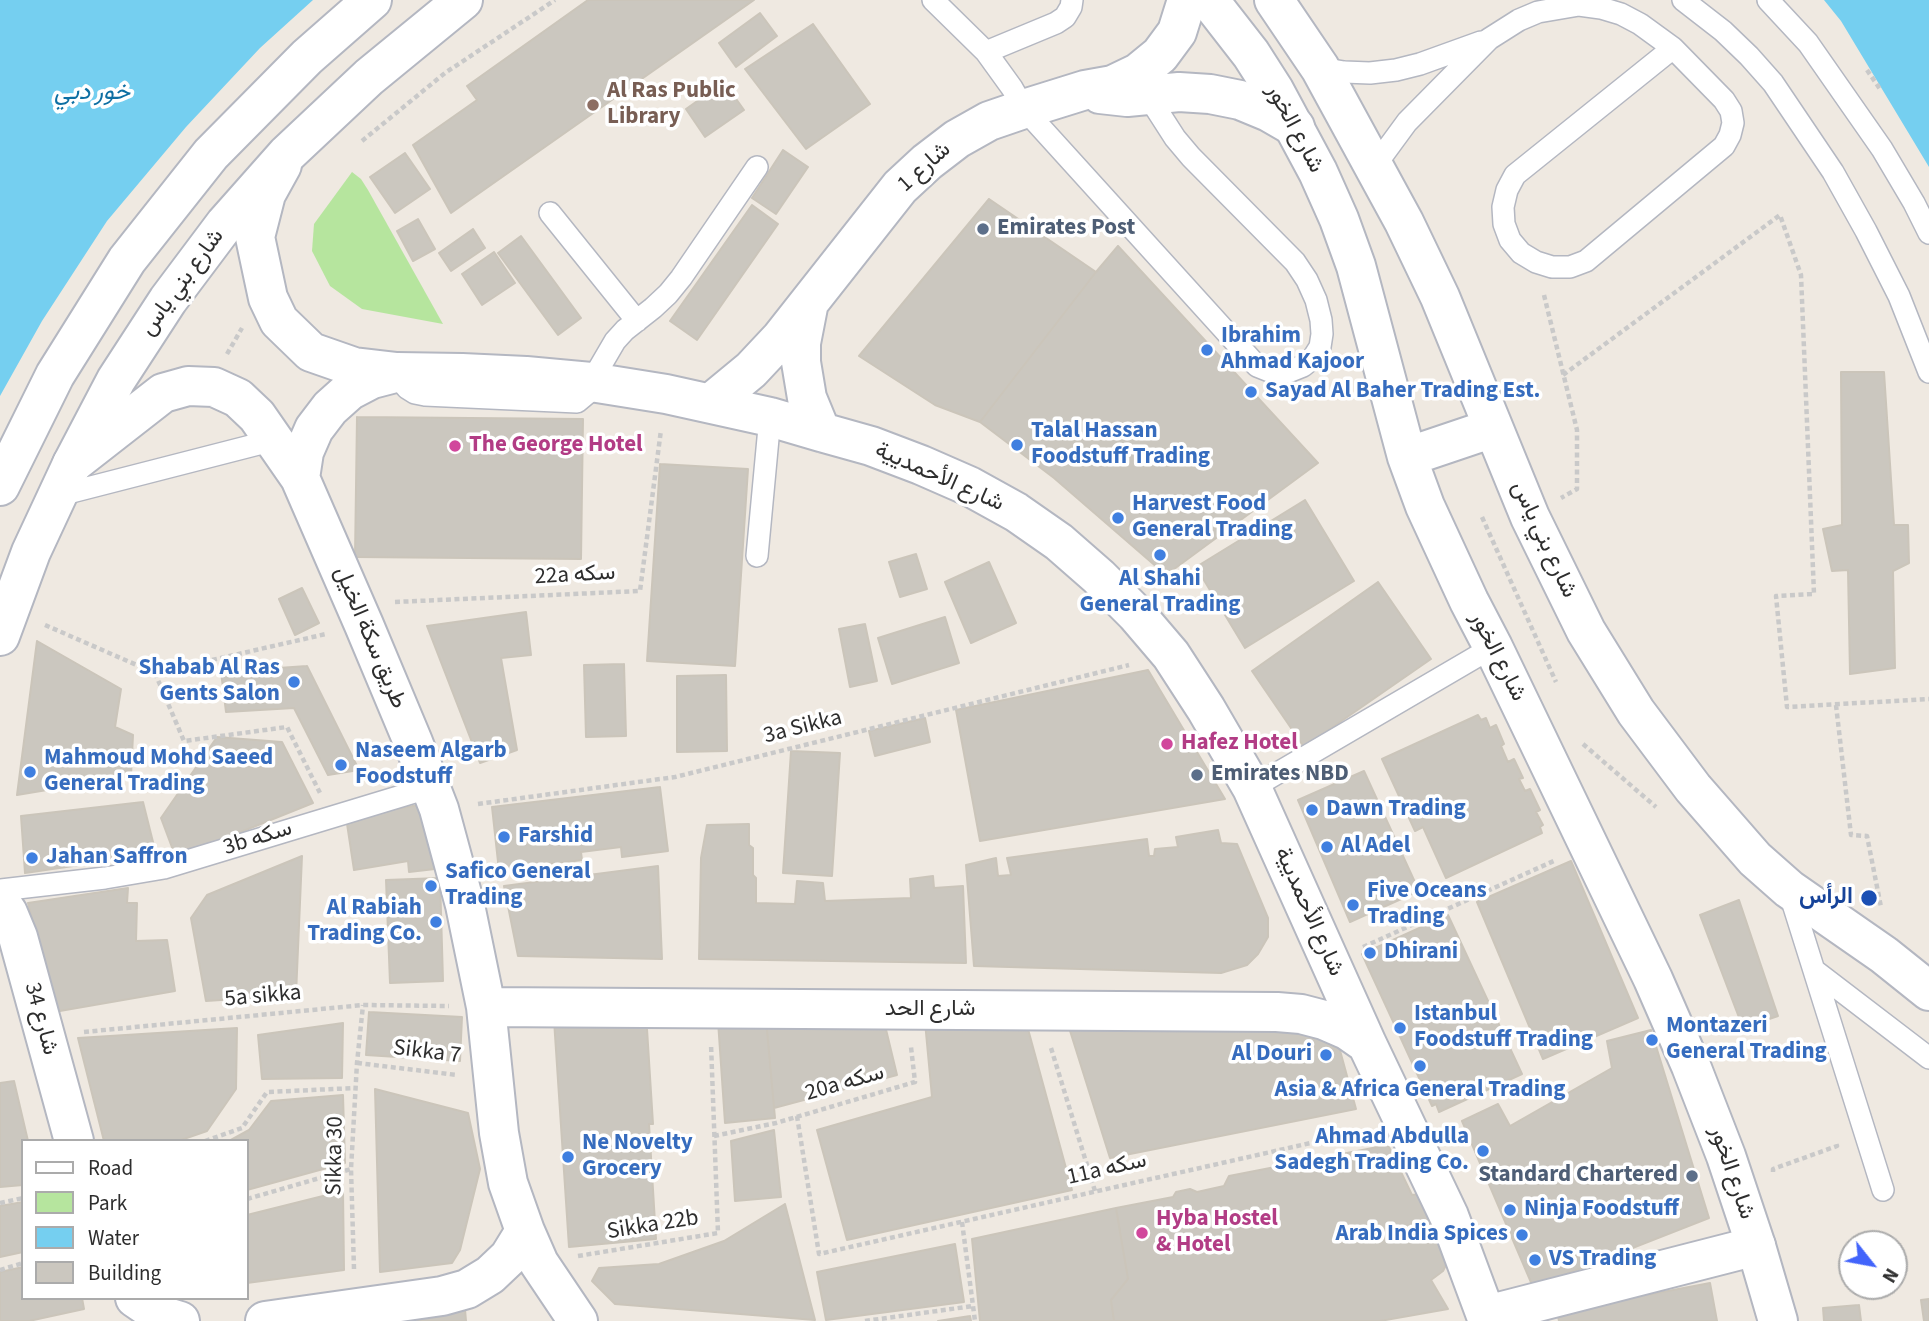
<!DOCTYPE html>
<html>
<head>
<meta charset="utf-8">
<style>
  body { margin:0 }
  #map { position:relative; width:1929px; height:1321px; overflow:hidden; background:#efe9e1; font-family:"Source Sans 3",sans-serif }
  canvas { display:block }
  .legend { position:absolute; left:21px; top:1139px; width:228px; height:161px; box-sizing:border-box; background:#fff; border:2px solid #ababab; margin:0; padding:9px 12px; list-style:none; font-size:21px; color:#2e2e2e }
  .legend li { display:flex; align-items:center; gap:14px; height:35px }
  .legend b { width:35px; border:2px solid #ababab }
  .north { position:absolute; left:1838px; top:1230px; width:70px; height:70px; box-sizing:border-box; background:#fff; border:2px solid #ababab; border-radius:50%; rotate:121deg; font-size:19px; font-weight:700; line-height:28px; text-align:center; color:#2e2e2e }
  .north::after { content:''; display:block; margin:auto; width:24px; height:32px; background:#4264fb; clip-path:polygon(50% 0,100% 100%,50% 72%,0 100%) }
</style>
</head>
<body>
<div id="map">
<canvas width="1929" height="1321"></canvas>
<ul class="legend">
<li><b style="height:9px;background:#fff"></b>Road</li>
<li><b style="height:19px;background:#b6e59e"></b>Park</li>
<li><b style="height:19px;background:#75cff0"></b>Water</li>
<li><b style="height:19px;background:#cbc7bf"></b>Building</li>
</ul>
<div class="north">N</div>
</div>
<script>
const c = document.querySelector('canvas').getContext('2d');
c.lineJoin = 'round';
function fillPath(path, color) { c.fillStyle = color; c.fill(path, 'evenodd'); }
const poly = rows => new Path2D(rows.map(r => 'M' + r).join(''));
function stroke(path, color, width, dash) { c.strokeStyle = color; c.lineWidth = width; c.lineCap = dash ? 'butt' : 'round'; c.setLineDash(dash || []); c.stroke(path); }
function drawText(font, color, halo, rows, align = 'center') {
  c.font = font + ' "Source Sans 3",Vazirmatn,sans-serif'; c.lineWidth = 7; c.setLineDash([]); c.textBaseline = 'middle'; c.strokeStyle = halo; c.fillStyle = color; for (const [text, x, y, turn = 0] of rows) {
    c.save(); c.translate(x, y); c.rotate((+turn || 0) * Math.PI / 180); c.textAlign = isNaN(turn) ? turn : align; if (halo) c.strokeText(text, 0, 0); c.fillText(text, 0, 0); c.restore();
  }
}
fillPath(poly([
  [352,172,361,179,368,190,443,324,362,309,330,286,312,251,314,224]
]), '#b6e59e');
fillPath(poly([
  [0,0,313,0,260,48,186,127,107,221,42,321,0,396],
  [1824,0,1929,0,1929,167,1841,21]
]), '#75cff0');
const building = poly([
  [588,0,754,0,451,213,413,145,477,100,467,86,588,0],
  [760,13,777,36,736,67,719,43,760,13],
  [813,24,870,104,806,149,745,69,813,24],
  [724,82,744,110,705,137,686,109,724,82],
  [783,150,808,167,776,214,752,198,783,150],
  [405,153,430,189,395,213,370,177,405,153],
  [989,199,1096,272,980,422,935,405,859,356,989,199],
  [752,205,778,224,697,340,670,321,752,205],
  [418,219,435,249,413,261,397,231,418,219],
  [473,229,485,248,451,271,439,253,473,229],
  [521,236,581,318,558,335,498,253,521,236],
  [1118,246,1318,463,1166,575,1054,478,980,422,1096,272,1118,246],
  [494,252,515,283,482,305,462,274,494,252],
  [1841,372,1884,372,1894,525,1908,525,1909,563,1893,571,1895,668,1850,674,1848,570,1832,571,1823,529,1842,525,1841,372],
  [357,417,583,419,581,559,355,557,357,417],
  [660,464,748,469,735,666,647,661,660,464],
  [1305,500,1354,581,1245,648,1196,567,1305,500],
  [916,554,927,589,900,597,889,562,916,554],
  [989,562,1016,623,971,643,945,582,989,562],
  [1378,582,1431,659,1304,747,1252,671,1378,582],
  [302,588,319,623,295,635,279,599,302,588],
  [526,612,531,655,501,658,517,750,480,763,427,626,526,612],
  [945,617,959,663,892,684,878,638,945,617],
  [865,624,877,681,850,687,839,629,865,624],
  [37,641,121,689,115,727,133,735,131,776,17,795,37,641],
  [624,664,626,736,586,737,584,665,624,664],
  [307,666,359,770,328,775,294,708,226,712,221,672,307,666],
  [1148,670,1225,799,980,841,956,710,1148,670],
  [726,675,727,751,677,752,677,676,726,675],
  [1478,715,1481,720,1486,718,1490,728,1496,725,1504,744,1501,746,1507,760,1508,762,1514,759,1523,778,1519,779,1525,791,1530,789,1540,810,1536,812,1543,825,1540,827,1542,833,1446,878,1423,827,1415,831,1382,759,1478,715],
  [925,718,930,742,875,756,869,731,925,718],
  [217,737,282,742,313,803,176,858,161,818,217,737],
  [791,751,840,753,832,876,783,873,791,751],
  [1364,771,1419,891,1350,922,1298,800,1364,771],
  [660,787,668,851,622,857,621,847,581,852,582,860,499,871,492,807,660,787],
  [143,802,156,854,25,873,21,816,143,802],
  [425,804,435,869,409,872,408,861,354,870,346,817,425,804],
  [749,824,749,845,753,848,753,875,756,878,756,903,795,904,797,881,823,883,825,901,911,898,910,879,933,876,934,888,963,886,966,963,699,959,701,858,707,825,749,824],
  [1218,830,1221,843,1237,844,1268,918,1268,937,1258,954,1247,965,1221,973,974,966,966,865,996,858,998,876,1011,875,1007,858,1147,839,1149,856,1154,856,1155,849,1178,847,1176,837,1218,830],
  [302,856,296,995,206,1001,191,918,207,895,302,856],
  [1571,861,1638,1018,1543,1059,1477,902,1571,861],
  [658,866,662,959,518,956,504,886,658,866],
  [440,878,443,981,390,983,386,880,440,878],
  [128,888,127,903,137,903,136,941,167,940,175,991,54,1012,28,903,128,888],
  [1739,900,1778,1016,1743,1028,1700,915,1739,900],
  [1448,915,1522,1074,1439,1112,1436,1104,1432,1106,1362,954,1448,915],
  [369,1012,462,1017,460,1061,366,1055,369,1012],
  [646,1013,653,1124,649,1124,656,1239,569,1247,554,1020,646,1013],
  [883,1017,897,1075,774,1108,766,1019,883,1017],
  [1025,1018,1072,1190,847,1240,817,1130,932,1097,925,1022,1025,1018],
  [1066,1018,1335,1032,1356,1109,1110,1158,1066,1018],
  [766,1019,775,1118,725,1123,718,1021,766,1019],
  [343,1023,342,1078,262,1079,258,1035,343,1023],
  [237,1028,236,1089,207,1131,178,1141,104,1141,78,1038,237,1028],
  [1651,1030,1709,1218,1533,1287,1462,1121,1498,1104,1510,1126,1612,1068,1607,1041,1651,1030],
  [14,1081,28,1141,23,1141,23,1185,0,1187,0,1083,14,1081],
  [375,1089,468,1113,480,1169,460,1250,452,1263,380,1272,375,1089],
  [343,1095,345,1163,247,1190,247,1141,229,1141,249,1130,271,1101,343,1095],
  [774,1130,781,1197,735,1201,731,1141,774,1130],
  [1388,1145,1412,1195,1420,1194,1447,1263,1443,1271,1431,1280,1448,1309,1380,1321,1114,1321,1111,1300,1128,1279,1116,1208,1173,1197,1176,1192,1190,1189,1197,1192,1224,1186,1229,1176,1388,1145],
  [343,1191,344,1270,247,1283,247,1215,343,1191],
  [23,1202,23,1252,0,1257,0,1206,23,1202],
  [785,1204,815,1320,615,1304,592,1281,599,1268,659,1264,724,1241,785,1204],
  [1116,1208,1128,1279,1111,1300,1114,1321,980,1321,972,1239,1116,1208],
  [955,1244,964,1302,826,1320,817,1272,955,1244],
  [23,1267,23,1298,82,1298,84,1309,29,1321,0,1321,0,1272,23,1267],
  [1710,1283,1717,1321,1559,1321,1557,1312,1710,1283],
  [1929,1299,1929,1321,1924,1321,1921,1300,1929,1299],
  [1859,1305,1861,1321,1824,1321,1823,1308,1859,1305],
  [465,1309,466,1321,356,1321,465,1309],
  [970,1316,971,1321,938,1321,970,1316]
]);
fillPath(building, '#cbc7bf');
stroke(building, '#cbc5ba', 2);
const service = poly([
  [933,0,986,52,1012,88,1024,109,1257,366,1272,372,1288,372,1303,366,1313,358,1320,347,1322,334,1321,320,1316,300,1307,280,1295,262,1191,157,1175,138,1148,96],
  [1683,0,1723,31,1749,56,1773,83,1833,172,1866,231,1899,296,1929,372],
  [1768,0,1808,43,1882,149,1914,203,1929,233],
  [1673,48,1724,100,1731,111,1733,123,1730,135,1724,146,1586,261,1570,267,1552,267,1536,262,1521,253,1510,240,1504,224,1503,207,1507,190,1515,175,1673,48],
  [986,52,1056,23,1065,17,1071,7,1072,0],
  [1320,68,1344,72,1370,73,1396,70,1420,64,1481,42],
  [1374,167,1407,122,1489,39,1519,20,1538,12,1579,5,1601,8,1621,14,1640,24,1673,48],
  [550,213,637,321],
  [397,372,401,381,407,388,415,393,425,395,577,402,589,392,591,382,615,341,625,330,653,308,668,294,681,278,757,167],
  [56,496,274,440],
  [757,556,770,417],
  [1252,788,1493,647],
  [0,890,105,878,164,868,431,787],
  [1789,891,1883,1190],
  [1814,970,1929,1058]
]);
const minor = poly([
  [1100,94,1127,97,1179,92,1210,94,1240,100,1269,112,1295,127],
  [282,165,266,194,255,237,268,298,279,321,311,352,354,367,397,372,462,373,526,376,591,382,666,394,770,417,821,432,871,446,921,465,969,486,1016,512,1059,542,1099,577,1136,614,1171,655,1206,709,1252,788,1367,1044,1449,1216,1488,1321],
  [808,307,801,343,801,362,807,398,821,432],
  [711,403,751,370,781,338,900,187,927,162,957,139,989,121,1024,109,1085,90,1113,85,1138,73,1160,55,1177,32,1187,0],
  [72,464,163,393,188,386,214,387,238,398,257,416,300,478,364,625,413,742,439,809,465,905,486,1007,499,1133,508,1183,525,1231,539,1263,578,1321],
  [300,478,304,452,314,429,330,408,349,391,372,379,395,373],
  [0,901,8,913,18,937,74,1141],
  [486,1007,1277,1012,1301,1014,1324,1020,1347,1030,1367,1044],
  [135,1298,160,1315,180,1321],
  [1487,1315,1756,1246],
  [265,1321,442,1296,467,1289,490,1275,509,1257,525,1231]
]);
const secondary = poly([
  [1209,0,1251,54,1274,90,1318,172,1339,219,1356,266,1407,457,1425,506,1469,601,1493,647,1653,979,1691,1066,1726,1156,1756,1246,1778,1321],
  [1274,0,1320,68,1404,222,1440,297,1530,517,1586,631,1636,712,1693,788,1755,859,1789,889,1884,955,1929,991],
  [1407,457,1493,428],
  [0,486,55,375,127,260,211,154,307,57,372,0],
  [0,636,31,552,72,464,116,380,168,300,225,224,287,154,369,77,463,0]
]);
stroke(service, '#b4b7c1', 24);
stroke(minor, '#b4b7c1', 42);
stroke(secondary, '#b4b7c1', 42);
stroke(poly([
  [1867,70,1880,89],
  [362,141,445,73,555,0],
  [1544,295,1577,430,1577,489,1561,498],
  [227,354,242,328],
  [1563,375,1780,215,1801,275,1814,594,1776,596,1787,707,1929,699],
  [1482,517,1556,682],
  [395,602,640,591,661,430],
  [45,625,155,673,326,634],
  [155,673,184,741,287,727,320,793],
  [1836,705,1851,835,1867,836,1881,907],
  [1583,744,1656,807],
  [478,804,675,777,1129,665],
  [1363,947,1556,860],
  [84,1032,363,1005,449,1006],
  [1051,1048,1095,1191],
  [357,1063,457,1075],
  [797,1116,819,1254,1368,1130],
  [714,1136,776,1123,915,1082,911,1047],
  [205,1141,242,1128,267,1092,356,1088],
  [1773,1172,1773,1169,1837,1146,1836,1143],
  [247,1199,351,1169],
  [0,1203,23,1198],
  [962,1222,975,1321],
  [578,1256,718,1233,711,1044],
  [354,1269,351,1169,357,1063,363,1005],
  [0,1270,23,1263],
  [865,1321,973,1306]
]), '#c9c9c9', 4.5, [5, 3.5]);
stroke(service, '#fff', 21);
stroke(minor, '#fff', 38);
stroke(secondary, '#fff', 38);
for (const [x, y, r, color] of [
  [593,105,7,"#8d6e63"],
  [983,229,7,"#5c6f8a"],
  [1207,350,7,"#3f7fe0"],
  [1251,392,7,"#3f7fe0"],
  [1017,445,7,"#3f7fe0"],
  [455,446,7,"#d1479c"],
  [1118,518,7,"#3f7fe0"],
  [1160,555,7,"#3f7fe0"],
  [294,682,7,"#3f7fe0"],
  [1167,744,7,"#d1479c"],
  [341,765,7,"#3f7fe0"],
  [30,772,7,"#3f7fe0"],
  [1197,775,7,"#5c6f8a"],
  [1312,810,7,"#3f7fe0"],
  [504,837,7,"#3f7fe0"],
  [1327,847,7,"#3f7fe0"],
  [32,858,7,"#3f7fe0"],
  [431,886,7,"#3f7fe0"],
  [1869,898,9,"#1a4fb4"],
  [1353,905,7,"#3f7fe0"],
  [436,922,7,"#3f7fe0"],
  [1370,953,7,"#3f7fe0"],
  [1400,1028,7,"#3f7fe0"],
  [1652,1040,7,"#3f7fe0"],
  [1326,1055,7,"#3f7fe0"],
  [1420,1066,7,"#3f7fe0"],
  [1483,1151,7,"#3f7fe0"],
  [568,1157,7,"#3f7fe0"],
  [1692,1176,7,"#5c6f8a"],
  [1510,1210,7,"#3f7fe0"],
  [1142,1233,7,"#d1479c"],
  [1522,1235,7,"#3f7fe0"],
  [1535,1260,7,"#3f7fe0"]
]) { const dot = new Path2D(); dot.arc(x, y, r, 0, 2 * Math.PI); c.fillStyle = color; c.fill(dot); stroke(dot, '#fff', 2.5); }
drawText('bold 23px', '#785e54', '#fff', [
  ["Al Ras Public",607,92],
  ["Library",607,118]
], 'left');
drawText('23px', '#2e2e2e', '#fff', [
  ["شارع الخور",1294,129,62],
  ["شارع 1",925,168,-42],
  ["شارع بني ياس",183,283,-54],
  ["شارع الأحمديية",939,478,24],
  ["شارع بني ياس",1543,540,65],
  ["22a سكه",575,576,-3],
  ["طريق سكة الخيل",369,638,67],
  ["شارع الخور",1497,657,63],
  ["3a Sikka",803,728,-14],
  ["3b سكه",258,839,-17],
  ["شارع الأحمديية",1308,912,66],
  ["5a sikka",263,997,-5],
  ["شارع الحد",930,1010],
  ["شارع 34",40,1019,75],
  ["Sikka 7",427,1053,7],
  ["20a سكه",845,1084,-16],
  ["Sikka 30",336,1156,-89],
  ["11a سكه",1107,1170,-13],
  ["شارع الخور",1731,1173,71],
  ["Sikka 22b",653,1226,-9]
]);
drawText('bold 23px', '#4e5e75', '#fff', [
  ["Emirates Post",997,229],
  ["Emirates NBD",1211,775],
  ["Standard Chartered",1678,1176,"right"]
], 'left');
drawText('bold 23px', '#366cbe', '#fff', [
  ["Ibrahim",1221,337],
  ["Ahmad Kajoor",1221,363],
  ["Sayad Al Baher Trading Est.",1265,392],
  ["Talal Hassan",1031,432],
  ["Foodstuff Trading",1031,458],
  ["Harvest Food",1132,505],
  ["General Trading",1132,531],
  ["Al Shahi",1160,580,"center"],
  ["General Trading",1160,606,"center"],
  ["Shabab Al Ras",280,669,"right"],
  ["Gents Salon",280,695,"right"],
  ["Naseem Algarb",355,752],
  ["Foodstuff",355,778],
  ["Mahmoud Mohd Saeed",44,759],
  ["General Trading",44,785],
  ["Dawn Trading",1326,810],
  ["Farshid",518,837],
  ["Al Adel",1341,847],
  ["Jahan Saffron",46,858],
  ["Safico General",445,873],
  ["Trading",445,899],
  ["Five Oceans",1367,892],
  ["Trading",1367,918],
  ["Al Rabiah",422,909,"right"],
  ["Trading Co.",422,935,"right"],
  ["Dhirani",1384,953],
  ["Istanbul",1414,1015],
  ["Foodstuff Trading",1414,1041],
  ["Montazeri",1666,1027],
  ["General Trading",1666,1053],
  ["Al Douri",1312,1055,"right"],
  ["Asia & Africa General Trading",1420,1091,"center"],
  ["Ahmad Abdulla",1469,1138,"right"],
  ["Sadegh Trading Co.",1469,1164,"right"],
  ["Ne Novelty",582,1144],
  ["Grocery",582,1170],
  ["Ninja Foodstuff",1524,1210],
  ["Arab India Spices",1508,1235,"right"],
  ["VS Trading",1549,1260]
], 'left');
drawText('bold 23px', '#b23c85', '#fff', [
  ["The George Hotel",469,446],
  ["Hafez Hotel",1181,744],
  ["Hyba Hostel",1156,1220],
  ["& Hotel",1156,1246]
], 'left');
drawText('bold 23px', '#164399', '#fff', [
  ["الرأس",1853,898]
], 'right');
drawText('italic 24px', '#0d6fa3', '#fff', [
  ["خور دبي",92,94]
]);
</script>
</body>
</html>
